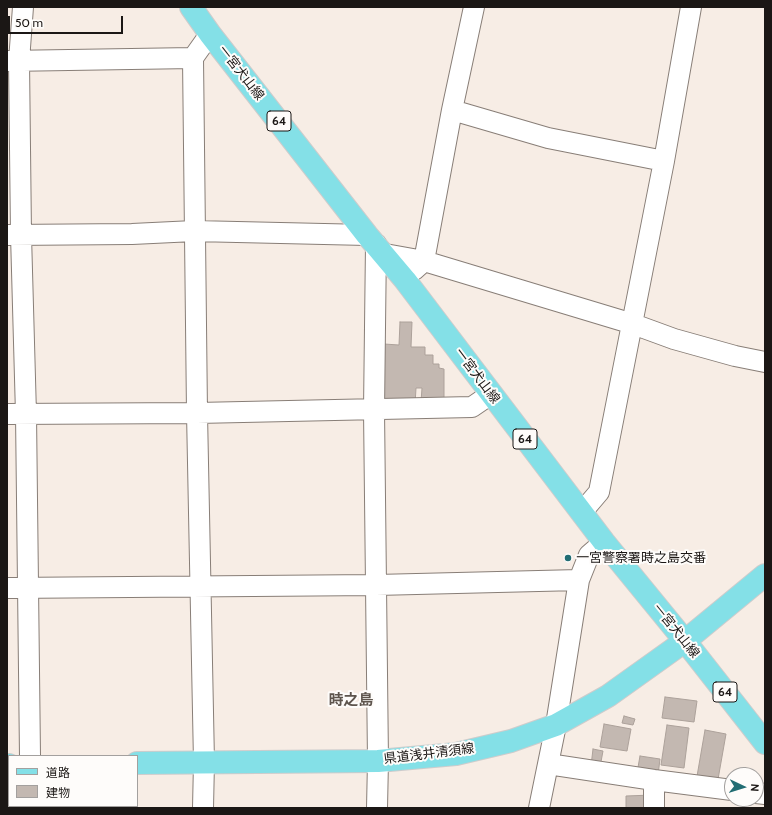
<!DOCTYPE html>
<html>
<head>
<meta charset="utf-8">
<style>
  body { margin:0 }
  #map { position:relative; width:772px; height:815px; overflow:hidden; background:#f7ede5; font-family:Cabin,"Noto Sans JP",sans-serif }
  canvas { display:block }
  .frame { position:absolute; inset:0; border:8px solid #1b1715; pointer-events:none }
  .legend { position:absolute; left:8px; top:755px; width:130px; height:52px; box-sizing:border-box; background:#fefcfa; border:1px solid #a3a09e; margin:0; padding:5px 7px; list-style:none; font-size:12px; color:#1b1715 }
  .legend li { display:flex; align-items:center; gap:8px; height:20px }
  .legend b { width:20px; border:1px solid #a3a09e }
  .north { position:absolute; left:724px; top:767px; width:40px; height:40px; box-sizing:border-box; background:#fefcfa; border:1px solid #a3a09e; border-radius:50%; rotate:94deg; font-size:11px; font-weight:700; line-height:16px; text-align:center; color:#1b1715 }
  .north::after { content:''; display:block; margin:auto; width:14px; height:18px; background:#226d73; clip-path:polygon(50% 0,100% 100%,50% 72%,0 100%) }
  .scale { position:absolute; left:8px; top:16px; width:115px; height:18px; box-sizing:border-box; border:2px solid #1b1715; border-top:0; padding-left:5px; font-size:12px; line-height:14px; white-space:nowrap; color:#1b1715; -webkit-text-stroke:3px #fefcfa; paint-order:stroke }
</style>
</head>
<body>
<div id="map">
<canvas width="772" height="815"></canvas>
<div class="frame"></div>
<ul class="legend">
<li><b style="height:5px;background:#84e0e7"></b>道路</li>
<li><b style="height:11px;background:#c3b8b1"></b>建物</li>
</ul>
<div class="north">N</div>
<div class="scale">50 m</div>
</div>
<script>
const c = document.querySelector('canvas').getContext('2d');
c.lineJoin = 'round';
function fillPath(path, color) { c.fillStyle = color; c.fill(path, 'evenodd'); }
const poly = rows => new Path2D(rows.map(r => 'M' + r).join(''));
function stroke(path, color, width, dash) { c.strokeStyle = color; c.lineWidth = width; c.lineCap = dash ? 'butt' : 'round'; c.setLineDash(dash || []); c.stroke(path); }
function drawText(font, color, halo, rows, align = 'center') {
  c.font = font + ' Cabin,"Noto Sans JP",sans-serif'; c.lineWidth = 4; c.setLineDash([]); c.textBaseline = 'middle'; c.strokeStyle = halo; c.fillStyle = color; for (const [text, x, y, turn = 0] of rows) {
    c.save(); c.translate(x, y); c.rotate((+turn || 0) * Math.PI / 180); c.textAlign = isNaN(turn) ? turn : align; if (halo) c.strokeText(text, 0, 0); c.fillText(text, 0, 0); c.restore();
  }
}
const building = poly([
  [400,322,412,322,411,347,425,347,425,355,433,355,433,364,439,364,439,368,444,369,444,403,421,402,422,388,416,388,415,405,382,405,384,344,399,345,400,322],
  [665,697,697,701,694,722,662,718,665,697],
  [624,716,635,719,633,725,622,723,624,716],
  [604,724,631,729,627,751,600,747,604,724],
  [667,725,689,728,684,768,661,765,667,725],
  [705,730,726,734,717,785,696,782,705,730],
  [593,749,603,751,600,767,591,766,593,749],
  [640,756,660,759,658,775,637,773,640,756],
  [652,795,652,808,626,808,626,796,652,795]
]);
fillPath(building, '#c3b8b1');
stroke(building, '#aca19a', 1);
const minor = poly([
  [23,7,19,61,21,235,26,414,30,756],
  [193,58,197,413,204,762,203,808],
  [7,61,193,58,210,34],
  [452,110,548,138,664,161],
  [7,235,132,234,194,231,367,235],
  [376,244,374,410,378,761,377,808],
  [385,254,424,261,633,324,674,339,735,356,765,362],
  [414,270,424,261,452,110,474,7],
  [7,414,197,413,472,407,491,394],
  [582,512,599,492,664,161,691,7],
  [7,588,376,585,579,580],
  [548,764,654,780,732,790],
  [654,780,654,808],
  [756,793,765,794],
  [29,808,29,806],
  [539,808,556,725,579,580,589,555,604,542]
]);
const major = poly([
  [191,7,210,34,367,235,405,280,604,542,685,641,765,743],
  [137,763,378,761,456,754,511,741,556,725,608,696,685,641,765,575],
  [7,765,9,765]
]);
stroke(minor, '#887e77', 22);
stroke(major, '#cdcccc', 24);
stroke(minor, '#fff', 20);
stroke(major, '#84e0e7', 22);
for (const [x, y, r, color] of [
  [568,558,4,"#226d73"]
]) { const dot = new Path2D(); dot.arc(x, y, r, 0, 2 * Math.PI); c.fillStyle = color; c.fill(dot); stroke(dot, '#fefcfa', 1.5); }
for (const [x, y, w] of [
  [279,121,24],
  [525,439,24],
  [725,692,24]
]) { const box = new Path2D(); box.roundRect(x - w / 2, y - 10, w, 20, 3); c.fillStyle = '#fefcfa'; c.fill(box); stroke(box, '#1b1715', 1); }
drawText('bold 12px', '#1b1715', null, [
  ["64",279,121],
  ["64",525,439],
  ["64",725,692]
]);
drawText('13px', '#1b1715', '#fefcfa', [
  ["一宮犬山線",241,73,52],
  ["一宮犬山線",477,376,53],
  ["一宮犬山線",676,631,51],
  ["県道浅井清須線",429,754,-7]
]);
drawText('13px', '#1b1715', '#fefcfa', [
  ["一宮警察署時之島交番",576,558]
], 'left');
drawText('bold 15px', '#5e554e', '#fefcfa', [
  ["時之島",351,701]
]);
</script>
</body>
</html>
